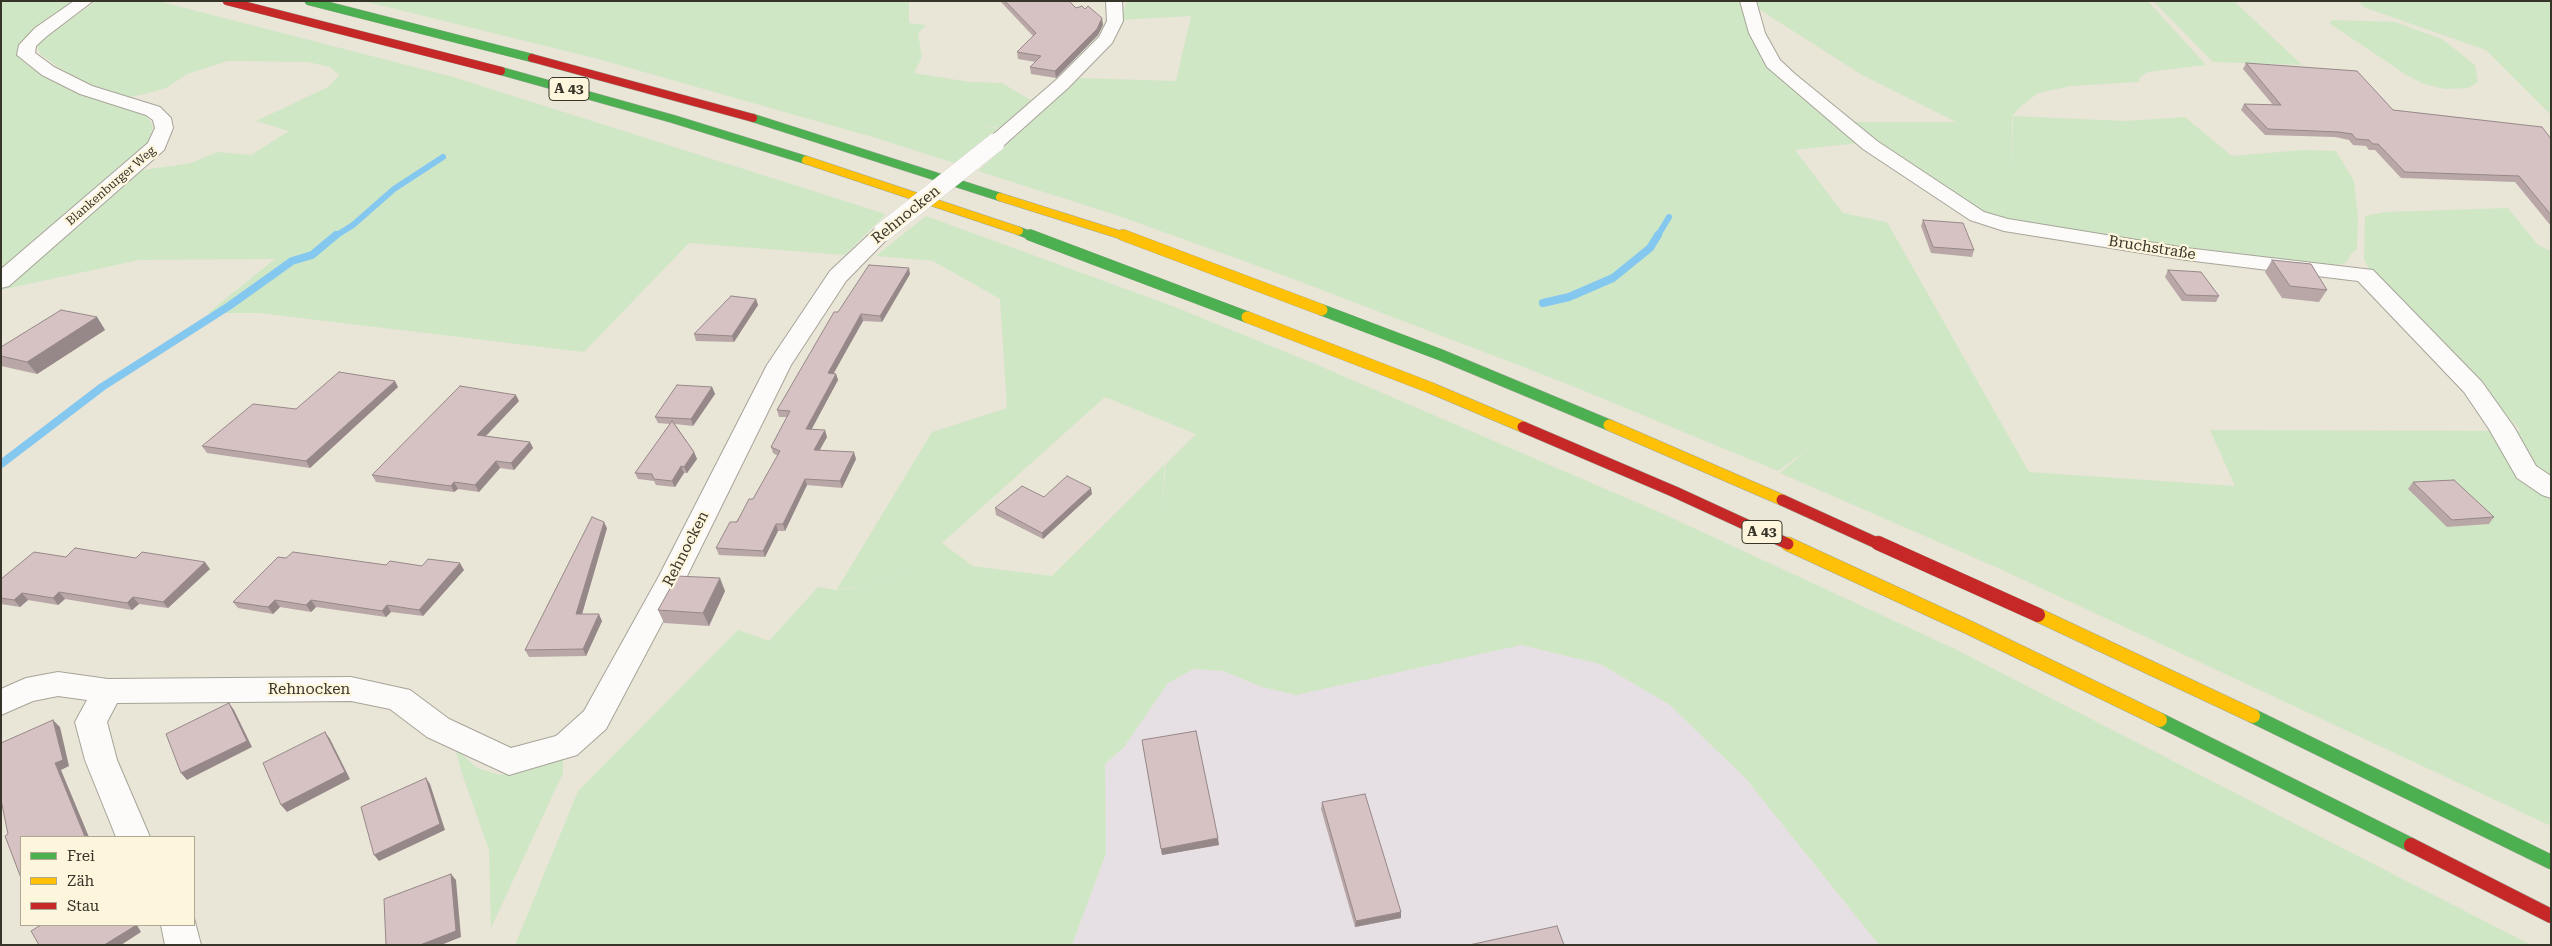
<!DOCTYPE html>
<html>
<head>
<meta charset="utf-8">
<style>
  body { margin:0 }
  #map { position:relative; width:2552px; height:946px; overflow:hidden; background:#e9e5d7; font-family:"Roboto Serif",serif }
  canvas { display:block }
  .frame { position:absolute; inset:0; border:2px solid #37342a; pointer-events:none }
  .legend { position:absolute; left:20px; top:836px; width:175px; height:90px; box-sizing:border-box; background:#fdf6dd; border:1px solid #aea895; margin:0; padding:6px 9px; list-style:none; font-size:15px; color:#37342a }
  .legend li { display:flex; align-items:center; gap:10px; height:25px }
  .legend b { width:25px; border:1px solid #aea895 }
</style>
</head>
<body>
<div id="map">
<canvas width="2552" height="946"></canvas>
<div class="frame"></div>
<ul class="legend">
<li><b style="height:6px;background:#4caf50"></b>Frei</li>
<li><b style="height:6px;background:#ffc107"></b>Zäh</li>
<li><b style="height:6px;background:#c62828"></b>Stau</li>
</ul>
</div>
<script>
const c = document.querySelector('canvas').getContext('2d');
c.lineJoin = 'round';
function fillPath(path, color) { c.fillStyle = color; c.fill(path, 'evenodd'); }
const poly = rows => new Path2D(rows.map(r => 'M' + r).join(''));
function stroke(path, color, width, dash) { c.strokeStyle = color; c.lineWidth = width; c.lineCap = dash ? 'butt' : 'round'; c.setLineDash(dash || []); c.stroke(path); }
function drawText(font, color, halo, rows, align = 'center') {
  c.font = font + ' "Roboto Serif",serif'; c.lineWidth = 4.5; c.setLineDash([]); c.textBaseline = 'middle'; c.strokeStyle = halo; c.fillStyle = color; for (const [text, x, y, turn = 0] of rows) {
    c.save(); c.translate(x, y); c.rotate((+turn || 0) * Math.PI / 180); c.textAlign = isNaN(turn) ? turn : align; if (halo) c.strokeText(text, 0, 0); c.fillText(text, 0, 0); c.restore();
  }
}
fillPath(poly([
  [1521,645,1600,664,1670,705,1746,779,1879,945,1072,945,1106,853,1105,764,1124,747,1168,683,1194,669,1223,671,1262,687,1296,695]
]), '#e6dfe4');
fillPath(poly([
  [1,1,77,1,25,41,18,49,20,57,30,67,80,92,145,114,153,126,147,149,1,268],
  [97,1,158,1,453,77,886,214,845,255,689,243,584,352,259,313,208,313,275,259,139,260,1,290,1,286,136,171,191,163,217,152,251,155,289,131,256,121,328,87,339,75,330,67,308,62,228,61,187,74,166,88,145,94,127,97,93,87,58,67,40,54,37,45,44,37],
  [363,1,909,1,909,23,926,25,918,33,922,57,914,73,970,82,1002,83,1034,102,1000,128,981,125,998,129,954,163,876,138,598,59],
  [1127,1,1742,1,1761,59,1858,143,1795,150,1843,213,1887,222,2029,472,2235,486,2210,430,2521,431,2423,324,2372,275,2364,259,2365,216,2386,212,2508,208,2538,245,2551,251,2551,826,1998,568,1780,473,1807,450,1778,471,1565,383,1288,277,1119,216,978,171,1079,78,1176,81,1191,16,1120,20],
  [1755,1,2044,1,2045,3,2044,1,2148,1,2206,65,2148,72,2140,77,2139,82,2071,86,2038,93,2020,107,2012,116,2013,172,2013,116,2125,121,2185,117,2232,156,2304,150,2336,151,2354,181,2358,217,2357,249,2351,254,2346,263,2329,267,2012,223,1990,217,1848,122,1956,122,1862,75,1757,8],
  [2153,1,2234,1,2302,65,2213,62],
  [2358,1,2551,1,2551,115,2486,50,2363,7],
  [2333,20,2395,22,2442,39,2475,65,2478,82,2468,88,2445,89,2424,84,2408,76,2329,23],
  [926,216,1175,307,1315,364,1659,512,1955,649,2531,945,1879,945,1746,779,1670,705,1600,664,1521,645,1296,695,1262,687,1223,671,1194,669,1168,683,1124,747,1105,764,1106,853,1072,945,515,945,578,791,738,630,769,641,818,587,836,590,865,587,920,568,864,587,837,589,932,432,1007,408,1000,299,933,261,876,256],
  [1105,397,1196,434,1166,464,1161,514,1165,464,1052,576,973,566,942,543],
  [455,748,477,768,500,775,563,760,563,773,491,928,489,850,462,774]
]), '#d0e7c6');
stroke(poly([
  [334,237,353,225,394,189,443,157],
  [1657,237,1669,217]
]), '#84c8f0', 6);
stroke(poly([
  [1543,303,1569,297,1613,278,1650,248,1658,235],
  [1,464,102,387,229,306,292,261,312,255,336,235]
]), '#84c8f0', 8);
const street = poly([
  [74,1,93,1,47,36,36,46,35,53,54,67,92,86,160,107,171,118,173,128,164,150,9,286,1,288,1,269,148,143,155,128,153,120,146,115,80,94,42,75,17,55,19,45,35,28,74,1],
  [1106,1,1122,1,1123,21,1112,43,1068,88,1002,147,988,147,985,143,988,139,1056,80,1099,37,1107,21,1106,1],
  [1740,1,1756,1,1765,33,1780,60,1795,74,1877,141,1984,212,2008,219,2186,248,2373,270,2482,382,2514,427,2536,466,2551,476,2551,498,2542,495,2517,478,2489,429,2464,392,2358,281,2186,260,2004,231,1970,220,1863,149,1767,67,1749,33,1740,1],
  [883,226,890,228,894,232,846,281,791,365,687,576,606,729,577,755,509,775,427,737,390,709,351,701,117,703,107,722,117,760,150,837,116,837,85,760,75,722,87,700,58,696,33,701,1,715,1,689,26,678,58,672,108,679,351,677,410,690,449,719,511,748,556,736,584,711,659,576,767,365,830,271,876,228,883,226],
  [194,918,201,945,165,945,161,925,194,925,194,918]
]);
const fastFar2 = poly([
  [309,1,532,58],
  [501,71,673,119,806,160],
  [753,118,1000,197],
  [1019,231,1034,237]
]);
const fastFar1 = poly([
  [1030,235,1247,317],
  [1322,310,1441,355,1609,425]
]);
const fast = poly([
  [2253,716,2551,862],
  [2160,720,2411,845]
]);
const slowFar2 = poly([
  [806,160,1019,231],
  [1000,197,1127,237]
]);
const slowFar1 = poly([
  [1123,235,1322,310],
  [1247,317,1431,388,1523,427],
  [1609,425,1782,500]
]);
const slow = poly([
  [1788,544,1970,628,2160,720],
  [2038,615,2253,716]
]);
const jamFar2 = poly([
  [227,1,501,71],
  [532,58,753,118]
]);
const jamFar1 = poly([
  [1523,427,1675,492,1788,544],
  [1782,500,1881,545]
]);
const jam = poly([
  [1878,543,2038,615],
  [2411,845,2551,916]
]);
stroke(street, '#a7a499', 2);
stroke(fastFar2, '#9da897', 9);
stroke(fastFar1, '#9da897', 12);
stroke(fast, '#9da897', 15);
stroke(slowFar2, '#9da897', 9);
stroke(slowFar1, '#9da897', 12);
stroke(slow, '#9da897', 15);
stroke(jamFar2, '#9da897', 9);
stroke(jamFar1, '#9da897', 12);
stroke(jam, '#9da897', 15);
fillPath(street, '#fcfbf9');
stroke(fastFar2, '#4caf50', 8);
stroke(fastFar1, '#4caf50', 11);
stroke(fast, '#4caf50', 14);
stroke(slowFar2, '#ffc107', 8);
stroke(slowFar1, '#ffc107', 11);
stroke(slow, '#ffc107', 14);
stroke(jamFar2, '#c62828', 8);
stroke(jamFar1, '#c62828', 11);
stroke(jam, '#c62828', 14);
const streetBridge = poly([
  [883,232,995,143]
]);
stroke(streetBridge, '#a7a499', 19, []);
stroke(streetBridge, '#fcfbf9', 19);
fillPath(poly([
  [1000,1,1069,1,1076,8,1103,25,1098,35,1056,78,1031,74,1030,67,1036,62,1018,59,1017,52,1033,36],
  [2246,63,2393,110,2551,139,2551,226,2515,182,2401,178,2375,150,2369,150,2366,146,2353,145,2349,140,2335,137,2265,135,2241,110,2244,104,2273,105,2243,69],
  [1923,220,1974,250,1972,257,1931,253,1921,226],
  [2272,260,2327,290,2319,302,2282,298,2265,272],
  [2168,270,2219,296,2216,302,2182,301,2165,277],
  [910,274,882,322,863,321,833,373,836,374,838,380,811,430,827,437,820,450,856,459,842,488,807,485,785,531,778,531,765,557,719,555,716,548,753,499,778,456,773,453,771,447,787,417,779,417,777,410,838,312],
  [756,299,758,305,734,342,696,341,694,334],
  [97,317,105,330,37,374,1,366,1,347],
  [398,387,310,468,207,453,202,446],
  [712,387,715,394,693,426,675,424,694,452,697,459,687,473,684,473,675,487,656,485,654,481,638,479,635,473,670,424,658,423,655,417],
  [519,401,486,436,530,442,533,448,514,470,500,468,479,492,458,489,454,492,376,482,372,475],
  [2413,482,2494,517,2489,524,2447,527,2408,489],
  [1092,494,1043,539,996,515,995,508,1044,497],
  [607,528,582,614,602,621,586,656,529,657,525,650],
  [66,557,136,558,210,569,168,608,139,604,132,610,65,599,58,605,28,600,20,607,1,604,1,579],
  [286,558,386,565,422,566,464,570,423,616,391,612,386,617,316,607,311,612,280,607,273,614,238,608,233,602],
  [725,591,709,626,664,623,658,610],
  [1142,740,1219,845,1162,855],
  [1322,802,1401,918,1355,927,1321,809]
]), '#b9a7a8');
fillPath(poly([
  [1102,18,1103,25,1098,35,1056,78,1055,71],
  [909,268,910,274,882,322,880,316],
  [756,299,758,305,734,342,732,336],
  [861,314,863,321,830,380,828,373],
  [97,317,105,330,37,374,27,362],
  [836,374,838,380,808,436,806,429],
  [395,381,398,387,310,468,306,461],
  [712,387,715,394,693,426,691,419],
  [516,395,519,401,481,441,477,435],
  [825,430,827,437,816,456,814,450],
  [530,442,533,448,514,470,511,463],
  [694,452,697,459,687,473,684,467],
  [854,452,856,459,842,488,840,481],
  [496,461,500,468,479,492,475,485],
  [681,466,684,473,675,487,672,481],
  [805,479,807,485,785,531,783,524],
  [454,482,458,489,454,492,451,486],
  [1091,488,1092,494,1043,539,1042,533],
  [604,522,607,528,580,621,576,614],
  [776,524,778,531,765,557,763,551],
  [205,562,210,569,168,608,163,602],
  [460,563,464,570,423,616,419,610],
  [720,578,725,591,709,626,703,613],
  [59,592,65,599,58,605,53,598],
  [22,593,28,600,20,607,14,600],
  [133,597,139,604,132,610,127,603],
  [275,600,280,607,273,614,268,607],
  [311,600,316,607,311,612,306,605],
  [387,605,391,612,386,617,382,611],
  [599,614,602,621,586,656,583,649],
  [229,703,234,710,252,747,187,780,181,773],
  [53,720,60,727,69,766,61,770,89,837,85,837,55,763],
  [325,732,330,739,350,779,287,812,281,805],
  [426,778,430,784,445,830,379,861,374,855],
  [1218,838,1219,845,1162,855,1161,849],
  [451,874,456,880,461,937,441,945,420,945],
  [1401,912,1401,918,1355,927,1356,921],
  [134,925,137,925,141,932,121,945,104,945]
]), '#968888');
const building = poly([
  [1005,1,1069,1,1076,8,1082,6,1085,9,1088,6,1102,18,1097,29,1055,71,1030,67,1041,56,1017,52,1036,33,1005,1],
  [2246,63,2357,71,2393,110,2542,127,2551,139,2551,215,2519,176,2405,172,2378,144,2373,144,2369,140,2356,139,2352,134,2339,132,2268,129,2244,104,2281,105,2246,63],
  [1923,220,1963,223,1974,250,1933,247,1923,220],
  [2272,260,2311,264,2327,290,2290,286,2272,260],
  [869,265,909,268,880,316,861,314,828,373,836,374,806,429,825,430,814,450,854,452,840,481,805,479,783,524,776,524,763,551,716,548,730,522,737,522,749,499,753,499,780,451,771,447,790,411,777,410,834,312,838,312,869,265],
  [2168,270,2201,272,2219,296,2186,295,2168,270],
  [731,296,756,299,732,336,694,334,731,296],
  [61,310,97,317,27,362,1,356,1,347,61,310],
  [339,372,395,381,306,461,202,446,253,404,296,409,339,372],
  [677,385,712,387,691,419,655,417,677,385],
  [460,386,516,395,477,435,530,442,511,463,496,461,475,485,454,482,451,486,372,475,460,386],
  [672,421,694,452,684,467,681,466,672,481,654,479,652,474,635,473,672,421],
  [1067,476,1091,488,1042,533,995,508,1022,486,1044,497,1067,476],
  [2454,480,2494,517,2452,520,2413,482,2454,480],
  [592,517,604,522,576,614,599,614,583,649,525,650,592,517],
  [75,548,136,558,142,552,205,562,163,602,133,597,127,603,59,592,53,598,22,593,14,600,1,598,1,579,34,552,66,557,75,548],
  [293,552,386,565,390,561,422,566,428,559,460,563,419,610,387,605,382,611,311,600,306,605,275,600,268,607,233,602,278,557,286,558,293,552],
  [677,576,720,578,703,613,658,610,677,576],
  [229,703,247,741,181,773,166,734,229,703],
  [53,720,63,760,55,763,85,837,21,837,21,878,5,836,8,834,1,800,1,743,53,720],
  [1196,731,1218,838,1161,849,1142,740,1196,731],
  [325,732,345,772,281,805,263,763,325,732],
  [426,778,440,824,374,855,361,807,426,778],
  [1365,794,1401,912,1356,921,1322,802,1365,794],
  [451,874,456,931,420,945,386,945,384,899,451,874],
  [41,925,134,925,135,926,104,945,39,945,31,931,41,925],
  [1557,926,1564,945,1469,945,1557,926]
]);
fillPath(building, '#d7c2c3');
stroke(building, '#968888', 1);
drawText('12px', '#37342a', '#fdf6dd', [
  ["Blankenburger Weg",111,186,-41]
]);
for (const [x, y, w] of [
  [569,89,40],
  [1762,532,40]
]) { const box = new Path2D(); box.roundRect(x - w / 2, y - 11.5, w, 23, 4); c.fillStyle = '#fdf6dd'; c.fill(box); stroke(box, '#37342a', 1); }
drawText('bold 14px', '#37342a', null, [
  ["A 43",569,89],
  ["A 43",1762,532]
]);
drawText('15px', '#37342a', '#fdf6dd', [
  ["Rehnocken",906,215,-39],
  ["Bruchstraße",2152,248,9],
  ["Rehnocken",686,549,-63],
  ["Rehnocken",309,690]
]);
</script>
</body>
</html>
